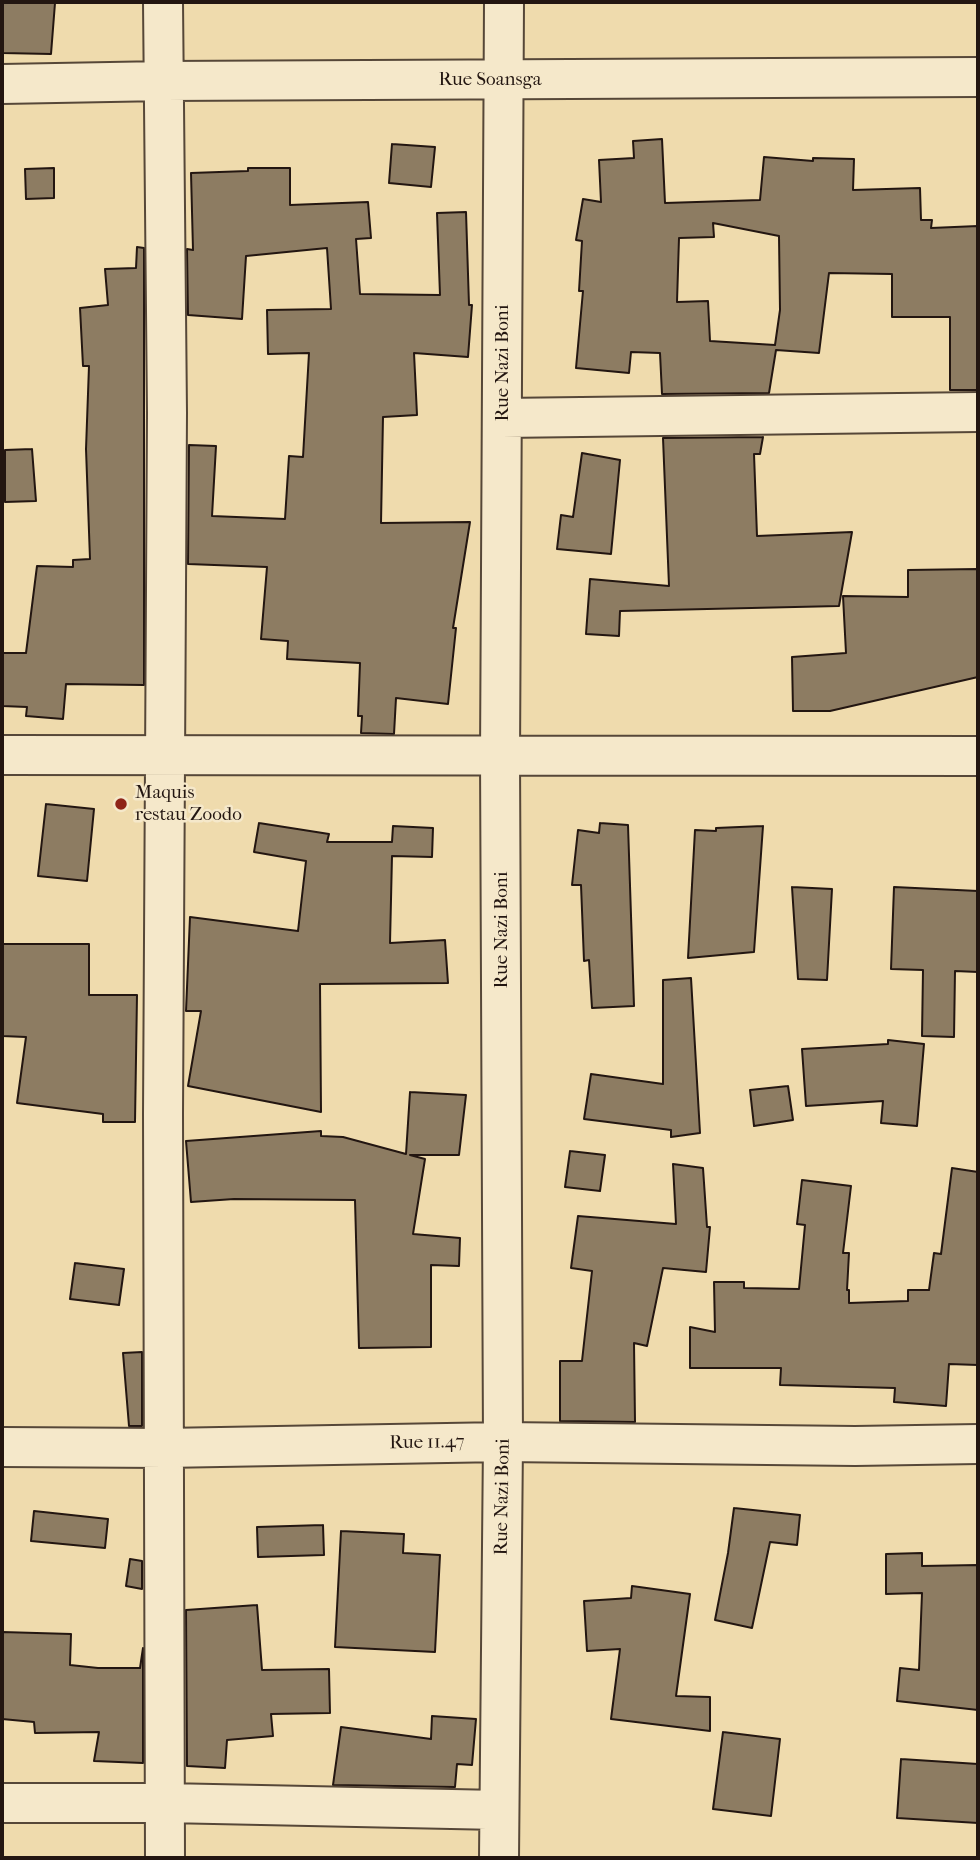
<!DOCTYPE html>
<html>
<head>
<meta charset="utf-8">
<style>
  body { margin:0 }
  #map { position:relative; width:980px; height:1860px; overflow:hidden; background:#efdbad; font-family:"IM FELL French Canon",serif }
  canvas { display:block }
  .frame { position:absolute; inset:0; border:4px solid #231611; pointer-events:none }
</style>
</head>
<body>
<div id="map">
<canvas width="980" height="1860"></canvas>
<div class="frame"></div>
</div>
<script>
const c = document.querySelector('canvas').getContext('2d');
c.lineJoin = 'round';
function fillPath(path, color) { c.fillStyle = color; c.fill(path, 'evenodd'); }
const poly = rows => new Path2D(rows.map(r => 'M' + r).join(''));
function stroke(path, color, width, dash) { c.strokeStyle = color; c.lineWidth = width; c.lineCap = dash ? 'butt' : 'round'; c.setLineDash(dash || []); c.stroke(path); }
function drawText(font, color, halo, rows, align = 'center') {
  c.font = font + ' "IM FELL French Canon",serif'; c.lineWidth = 5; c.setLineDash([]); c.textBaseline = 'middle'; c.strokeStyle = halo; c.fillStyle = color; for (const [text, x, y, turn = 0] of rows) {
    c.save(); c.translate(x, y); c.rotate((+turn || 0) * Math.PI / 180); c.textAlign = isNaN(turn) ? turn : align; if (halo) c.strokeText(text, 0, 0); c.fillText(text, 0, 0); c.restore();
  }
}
const building = poly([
  [40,2,55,3,51,54,2,53,2,3,40,2],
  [662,139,665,203,760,200,764,157,813,161,813,158,854,159,853,190,920,188,921,220,932,220,931,228,978,226,978,390,950,390,950,317,892,317,892,274,829,273,819,353,776,350,769,393,662,394,660,353,631,352,629,373,576,368,583,291,579,291,582,241,576,240,583,199,601,202,599,160,634,158,633,141,662,139],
  [713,223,779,236,780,310,775,345,710,341,708,301,677,302,679,238,714,237,713,223],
  [392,144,435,147,431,187,389,183,392,144],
  [54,168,54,198,26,199,25,169,54,168],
  [248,168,290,168,290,205,368,202,371,238,356,239,360,294,440,295,437,213,466,212,469,305,472,305,468,357,414,353,417,415,383,417,381,523,470,522,453,628,456,628,448,704,396,698,394,734,361,733,362,716,358,716,360,663,287,659,288,641,261,639,267,567,188,564,189,445,216,446,212,516,285,519,289,456,303,457,309,353,268,354,267,310,331,309,327,248,246,256,242,319,188,315,187,249,193,250,191,173,248,171,248,168],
  [137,247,144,248,144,685,66,684,63,719,26,716,27,707,2,706,2,653,26,653,37,566,73,567,73,560,90,559,86,449,89,366,83,366,80,308,108,305,105,269,136,268,137,247],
  [763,437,760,454,754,454,757,536,852,532,839,606,620,611,619,636,586,634,590,579,669,586,663,438,763,437],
  [32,449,36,501,5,502,5,450,32,449],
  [582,453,620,460,611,554,557,549,561,515,573,517,582,453],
  [978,569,978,677,830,711,793,711,792,657,846,653,843,596,908,597,908,570,978,569],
  [46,804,94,809,87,881,38,876,46,804],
  [259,823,329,834,327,842,392,842,393,826,433,828,432,857,392,856,390,943,445,940,448,983,320,984,321,1112,188,1086,201,1011,186,1011,190,917,298,931,306,861,254,852,259,823],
  [600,823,628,825,634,1006,592,1008,589,960,584,961,581,885,572,885,578,830,599,833,600,823],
  [763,826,754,952,688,958,695,830,716,831,716,828,763,826],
  [792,887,832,889,827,980,798,979,792,887],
  [894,887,978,891,978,972,955,971,954,1037,922,1036,923,970,891,969,894,887],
  [2,944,89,944,89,995,137,995,135,1122,103,1122,103,1114,17,1103,26,1037,2,1036,2,944],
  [691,978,700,1133,671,1137,671,1130,584,1119,591,1074,663,1084,663,980,691,978],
  [888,1040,924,1044,917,1126,881,1123,883,1101,806,1106,802,1049,888,1044,888,1040],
  [788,1086,793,1120,754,1126,750,1090,788,1086],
  [410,1092,466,1095,459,1155,410,1155,425,1159,413,1234,460,1238,459,1266,431,1265,431,1347,359,1348,355,1200,234,1199,191,1202,186,1141,321,1131,321,1136,343,1137,406,1154,410,1092],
  [570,1151,605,1155,600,1191,565,1187,570,1151],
  [673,1164,703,1168,707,1227,710,1227,706,1272,663,1268,647,1346,634,1343,635,1422,560,1421,560,1361,582,1361,592,1271,571,1268,578,1216,676,1224,673,1164],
  [952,1168,978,1172,978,1365,949,1364,946,1406,894,1402,895,1388,780,1385,781,1368,690,1368,690,1327,715,1332,714,1282,744,1282,744,1288,799,1289,805,1225,797,1224,802,1180,851,1186,843,1253,849,1253,847,1290,849,1290,849,1303,908,1301,908,1290,929,1290,934,1253,941,1254,952,1168],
  [75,1263,124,1269,119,1305,70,1299,75,1263],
  [142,1352,142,1426,129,1426,123,1353,142,1352],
  [734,1508,800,1515,797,1545,770,1542,752,1628,715,1620,728,1553,734,1508],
  [34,1511,108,1519,105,1548,31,1541,34,1511],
  [323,1525,324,1555,258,1557,257,1527,323,1525],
  [341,1531,404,1534,403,1553,440,1555,435,1652,335,1647,341,1531],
  [922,1553,922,1566,978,1565,978,1710,897,1701,900,1668,919,1670,922,1593,886,1594,886,1554,922,1553],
  [130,1559,142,1561,142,1589,126,1586,130,1559],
  [632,1586,690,1594,676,1696,710,1697,710,1731,611,1719,620,1649,587,1651,584,1601,631,1598,632,1586],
  [257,1605,262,1670,329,1669,330,1713,271,1714,273,1736,227,1740,225,1768,187,1766,186,1610,257,1605],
  [2,1632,71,1634,70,1665,98,1668,140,1668,143,1648,143,1763,94,1761,99,1732,35,1733,34,1722,2,1719,2,1632],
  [432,1716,476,1719,472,1765,457,1764,455,1787,333,1785,341,1727,431,1739,432,1716],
  [723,1732,780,1739,771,1816,713,1809,723,1732],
  [901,1759,978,1764,978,1823,897,1818,901,1759]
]);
fillPath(building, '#8d7c62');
stroke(building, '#231611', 2);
const minor = poly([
  [163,2,167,413,163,1113,165,1858],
  [2,84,164,81,978,77],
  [502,418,978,412],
  [2,755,978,756],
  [2,1447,164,1448,503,1442,855,1446,978,1444],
  [2,1803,166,1803,499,1810],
  [499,1858,503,1442,500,756,504,2]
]);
stroke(minor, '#564738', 42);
stroke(minor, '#f5e8ca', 38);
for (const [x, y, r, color] of [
  [121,804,7,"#8f2418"]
]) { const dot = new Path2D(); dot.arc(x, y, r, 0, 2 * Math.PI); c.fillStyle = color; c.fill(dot); stroke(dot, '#f5e8ca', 2.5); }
drawText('19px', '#231611', '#f5e8ca', [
  ["Rue Soansga",490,80],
  ["Rue Nazi Boni",503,363,-90],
  ["Rue Nazi Boni",502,930,-90],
  ["Rue 11.47",427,1443,-1],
  ["Rue Nazi Boni",503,1497,-89]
]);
drawText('19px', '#231611', '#f5e8ca', [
  ["Maquis",135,793],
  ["restau Zoodo",135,815]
], 'left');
</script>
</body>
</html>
